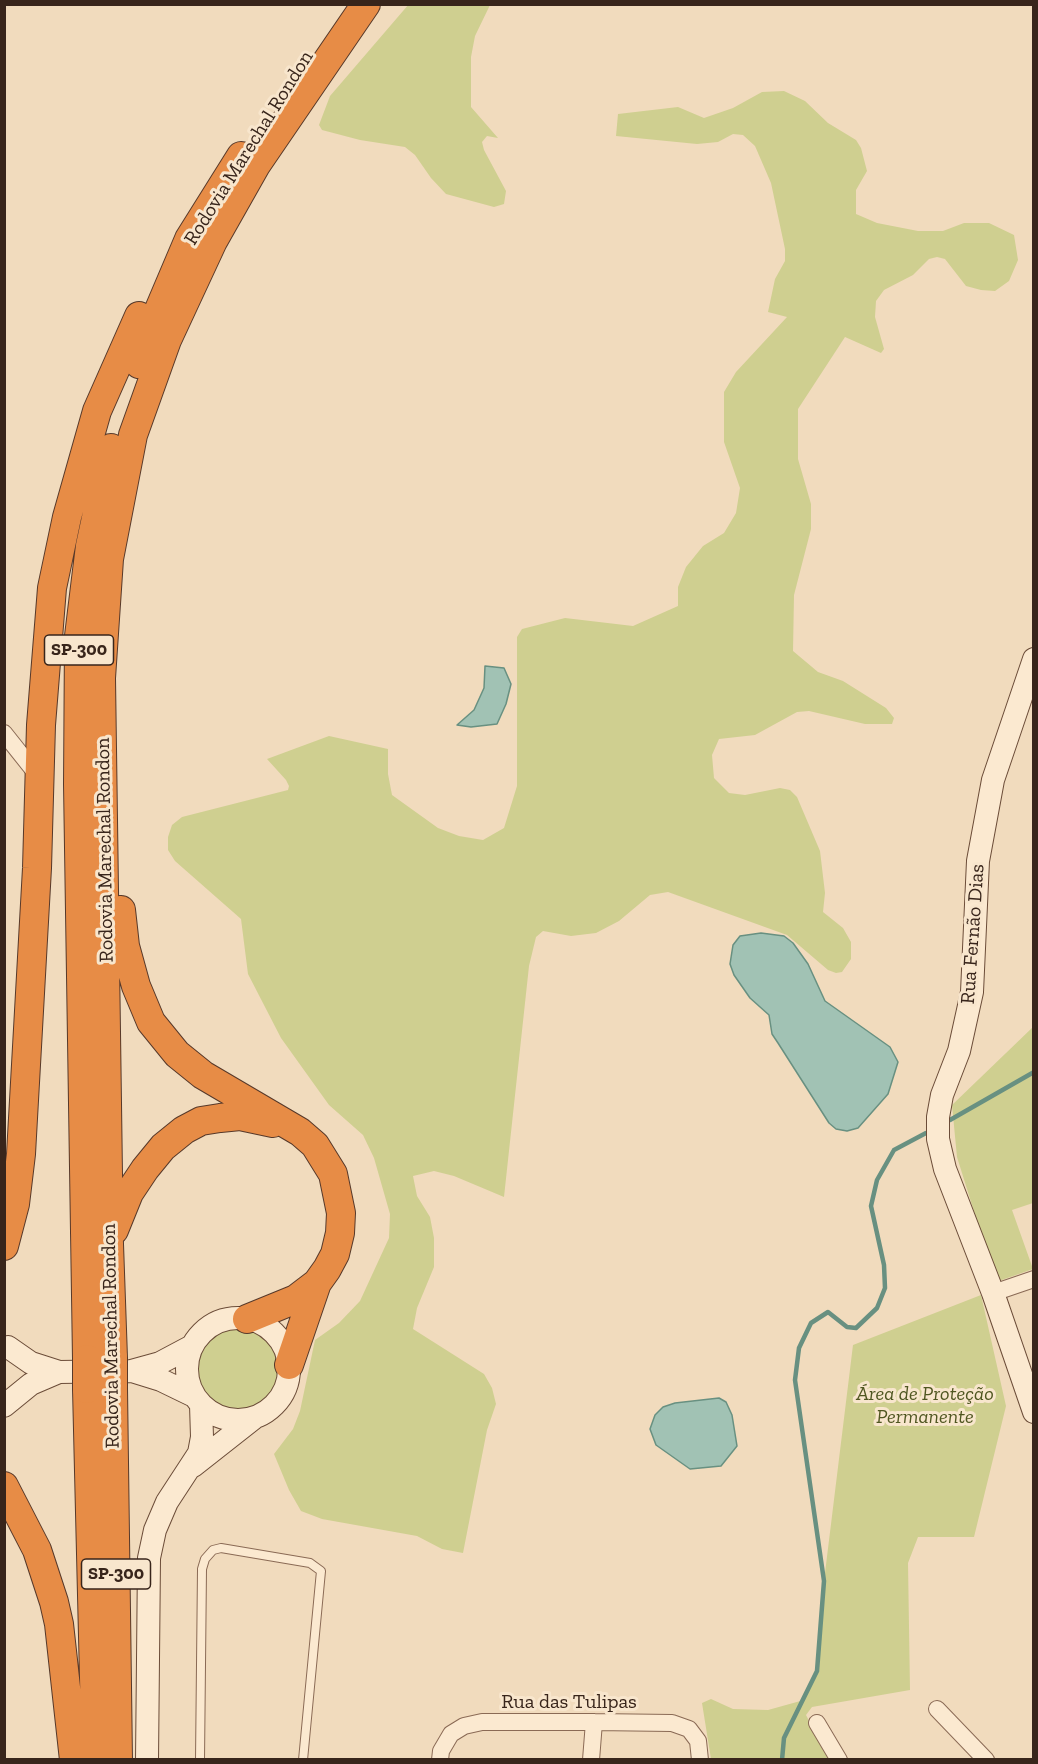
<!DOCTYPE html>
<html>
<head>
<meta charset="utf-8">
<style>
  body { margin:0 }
  #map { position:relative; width:1038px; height:1764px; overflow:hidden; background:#f1dbbd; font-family:"Zilla Slab",serif }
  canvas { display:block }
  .frame { position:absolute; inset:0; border:6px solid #38251b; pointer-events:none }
</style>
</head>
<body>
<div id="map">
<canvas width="1038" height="1764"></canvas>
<div class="frame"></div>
</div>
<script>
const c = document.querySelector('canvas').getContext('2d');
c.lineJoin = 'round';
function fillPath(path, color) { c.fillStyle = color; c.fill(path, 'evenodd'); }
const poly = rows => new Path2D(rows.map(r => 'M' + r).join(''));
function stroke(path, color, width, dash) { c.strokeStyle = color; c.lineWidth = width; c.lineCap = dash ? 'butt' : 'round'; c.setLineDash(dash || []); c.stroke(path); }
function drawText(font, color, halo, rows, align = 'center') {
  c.font = font + ' "Zilla Slab",serif'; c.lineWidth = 6; c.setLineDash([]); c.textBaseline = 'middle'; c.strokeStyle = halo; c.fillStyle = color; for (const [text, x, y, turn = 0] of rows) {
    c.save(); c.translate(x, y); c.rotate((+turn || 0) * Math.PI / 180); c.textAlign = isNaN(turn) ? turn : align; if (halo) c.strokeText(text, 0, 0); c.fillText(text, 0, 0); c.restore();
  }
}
fillPath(poly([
  [409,4,490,5,475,36,471,57,471,107,498,138,487,136,482,142,484,150,506,191,504,204,494,207,446,194,431,178,415,155,405,147,360,140,322,130,319,125,330,96],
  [784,91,805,101,828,123,856,140,861,148,867,171,856,190,856,214,877,223,918,231,943,231,964,223,989,223,1014,235,1018,260,1009,281,995,291,981,290,966,286,945,259,937,257,929,259,913,275,884,290,876,301,875,317,884,349,881,353,845,337,798,409,798,459,811,504,811,529,794,595,793,651,818,672,843,681,886,708,894,718,892,724,865,724,809,711,797,712,755,735,719,739,712,755,714,778,729,793,745,795,780,788,790,790,797,797,820,851,825,893,823,912,843,928,851,942,851,959,842,972,836,973,828,970,787,935,668,892,650,895,619,921,596,933,571,936,543,931,536,937,529,966,504,1197,454,1176,434,1171,413,1176,417,1196,430,1217,434,1238,434,1267,417,1308,413,1329,484,1374,492,1388,496,1404,487,1430,463,1553,442,1549,417,1536,322,1519,301,1511,289,1490,274,1454,293,1429,300,1411,315,1340,339,1323,360,1301,389,1238,390,1214,374,1158,363,1135,329,1105,281,1038,248,974,241,919,175,861,168,850,168,837,172,825,182,817,288,790,289,786,286,780,267,759,329,736,388,749,388,774,392,795,438,828,459,836,483,840,504,828,517,786,517,637,522,629,565,618,633,626,678,606,678,587,686,567,703,546,724,533,736,513,740,488,724,442,724,392,736,372,787,317,768,312,775,279,785,261,785,249,771,183,755,146,743,135,733,134,718,142,697,144,616,136,618,114,678,107,704,118,733,108,762,92],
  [1033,1027,1033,1203,1012,1210,1033,1269,996,1282,957,1157,952,1105],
  [981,1295,1006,1406,974,1537,918,1537,908,1563,910,1690,812,1707,806,1715,829,1759,711,1759,702,1703,711,1699,733,1709,768,1710,804,1700,817,1671,824,1581,853,1345],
  '195 1370a43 43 0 1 1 86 0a43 43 0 1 1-86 0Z'
]), '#cfcf90');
const water = poly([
  [485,666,504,668,511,684,506,704,497,724,471,727,457,725,474,710,484,688,485,666],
  [761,933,784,936,793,943,808,964,825,1001,890,1047,898,1062,888,1094,858,1128,847,1131,836,1129,829,1123,778,1043,772,1034,769,1015,750,998,734,975,730,964,733,945,740,936,761,933],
  [719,1398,726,1402,732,1415,737,1446,721,1466,690,1469,656,1445,650,1429,655,1415,663,1407,675,1403,719,1398]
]);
fillPath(water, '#a1c2b4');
stroke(water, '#689081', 1.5);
stroke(poly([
  [950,1120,1034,1072],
  [782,1760,784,1738,817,1671,824,1581,795,1380,799,1348,811,1323,828,1312,847,1327,856,1328,877,1308,885,1288,884,1265,871,1206,877,1180,894,1150,926,1133]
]), '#689081', 4.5);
const lane = poly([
  [200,1760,202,1569,205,1559,213,1550,221,1548,310,1563,321,1571,303,1760]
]);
const street = poly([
  [4,733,39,777],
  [993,1293,1034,1279],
  [937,1709,986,1760],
  [817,1723,839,1760],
  [440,1760,441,1751,451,1734,464,1726,482,1722,594,1722,672,1723,689,1729,698,1741,700,1760],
  [591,1760,594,1722]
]);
const secondary = poly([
  [1034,659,993,780,978,861,972,992,959,1051,942,1095,938,1117,938,1139,945,1169,993,1293,1034,1412],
  '187 1369a51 51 0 1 1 102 0a51 51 0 1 1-102 0Z',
  [8,1347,31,1363,59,1372,131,1371,160,1363,192,1346],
  [132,1371,161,1380,194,1396],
  [4,1406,31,1384,59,1372],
  [193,1466,254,1418],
  [147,1760,149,1558,155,1530,167,1502,199,1453,202,1437,201,1405]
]);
const highway = poly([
  [139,364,155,319,189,239,241,156],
  [121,910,125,946,136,986,151,1022,177,1054,203,1075,300,1132,315,1145,333,1174,341,1213,340,1233,335,1254,327,1269,317,1283,296,1299,247,1319],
  [114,1230,129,1193,145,1169,163,1147,184,1130,201,1121,220,1118,240,1116,273,1123],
  [4,1246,15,1204,21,1154,37,868,41,725,52,588,67,517,97,411,139,316],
  [113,1358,109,1244,101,678,109,559,133,435,167,340,213,241,256,165,366,4],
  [87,1359,78,784,79,636,90,546,111,448],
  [289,1365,317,1283],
  [113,1388,118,1760],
  [87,1389,96,1760],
  [4,1486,37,1550,54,1602,59,1624,74,1760]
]);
stroke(lane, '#8a6a55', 10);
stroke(street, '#8a6a55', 18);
stroke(secondary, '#6b4c38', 24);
stroke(highway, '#57392a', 30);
stroke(lane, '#fbe9d0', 8);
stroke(street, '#fbe9d0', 16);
stroke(secondary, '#fbe9d0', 22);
stroke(highway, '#e78c46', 28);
const highwayBridge = poly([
  [113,1358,113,1388],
  [87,1359,87,1389]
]);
stroke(highwayBridge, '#57392a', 30, []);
stroke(highwayBridge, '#e78c46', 28);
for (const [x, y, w] of [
  [79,650,69],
  [116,1574,69]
]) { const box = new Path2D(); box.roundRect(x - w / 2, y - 15, w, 30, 4.5); c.fillStyle = '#f8e6cd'; c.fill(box); stroke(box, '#38251b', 1.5); }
drawText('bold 18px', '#38251b', null, [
  ["SP-300",79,650],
  ["SP-300",116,1574]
]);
drawText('20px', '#38251b', '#f8e6cd', [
  ["Rodovia Marechal Rondon",249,148,-58],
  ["Rodovia Marechal Rondon",105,850,-91],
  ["Rua Fernão Dias",973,934,-86],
  ["Rodovia Marechal Rondon",111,1336,-91],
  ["Rua das Tulipas",569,1702]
]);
drawText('italic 20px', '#4f5620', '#f8e6cd', [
  ["Área de Proteção",925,1394],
  ["Permanente",925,1417]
]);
</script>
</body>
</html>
